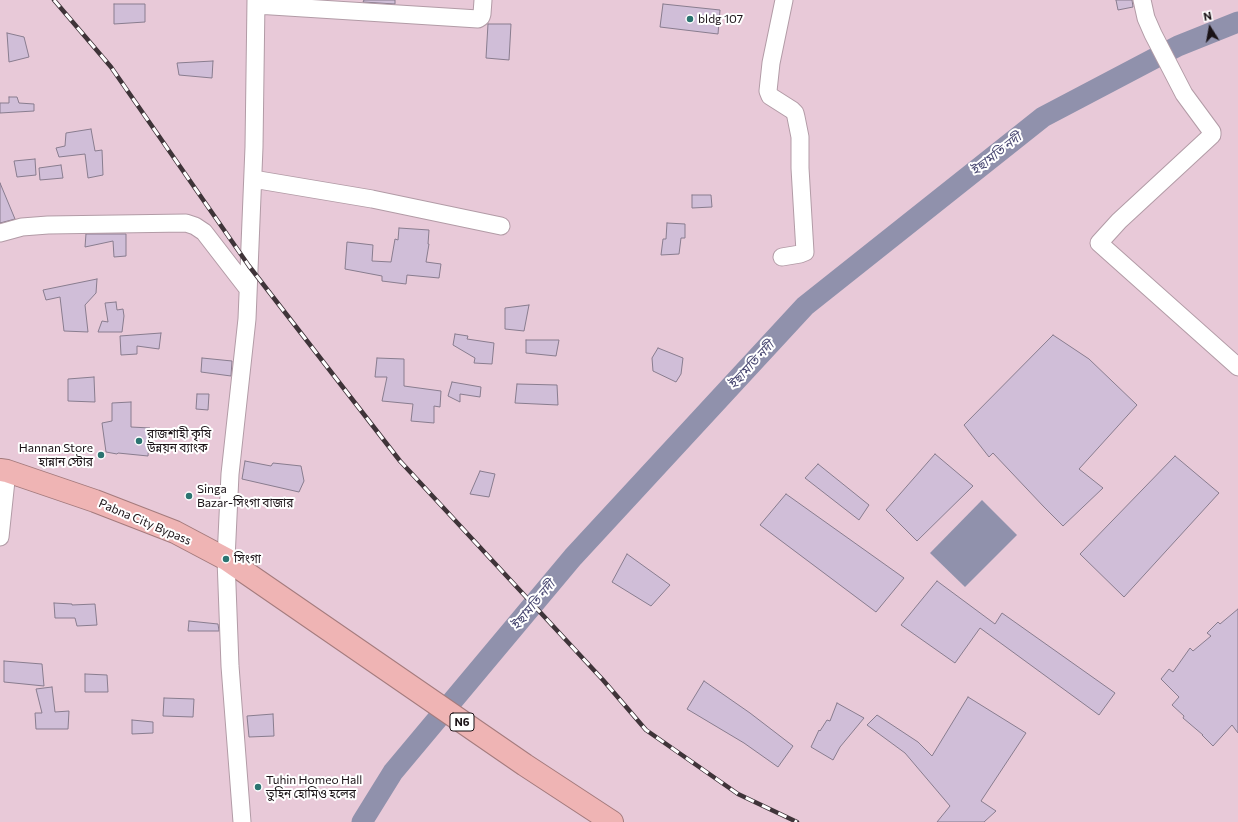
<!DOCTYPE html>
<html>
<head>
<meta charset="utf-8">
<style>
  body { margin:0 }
  #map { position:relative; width:1238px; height:822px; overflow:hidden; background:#f0d8e3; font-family:Commissioner,sans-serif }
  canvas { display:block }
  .north { position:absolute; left:1190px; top:8px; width:40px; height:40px; -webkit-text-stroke:3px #fff; paint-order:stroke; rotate:349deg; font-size:11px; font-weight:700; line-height:16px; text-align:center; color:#1a1216 }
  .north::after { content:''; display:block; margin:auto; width:14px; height:18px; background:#1a1216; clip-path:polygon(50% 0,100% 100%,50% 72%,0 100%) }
</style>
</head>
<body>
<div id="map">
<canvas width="1238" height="822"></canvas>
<div class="north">N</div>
</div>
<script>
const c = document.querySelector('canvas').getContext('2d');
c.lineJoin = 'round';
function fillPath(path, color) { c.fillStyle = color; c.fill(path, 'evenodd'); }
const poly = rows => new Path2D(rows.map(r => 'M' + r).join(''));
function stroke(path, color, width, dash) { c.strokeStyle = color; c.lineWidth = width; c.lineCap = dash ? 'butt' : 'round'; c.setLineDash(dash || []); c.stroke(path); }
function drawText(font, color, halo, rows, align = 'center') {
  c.font = font + ' Commissioner,"Noto Sans Bengali",sans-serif'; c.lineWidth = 4; c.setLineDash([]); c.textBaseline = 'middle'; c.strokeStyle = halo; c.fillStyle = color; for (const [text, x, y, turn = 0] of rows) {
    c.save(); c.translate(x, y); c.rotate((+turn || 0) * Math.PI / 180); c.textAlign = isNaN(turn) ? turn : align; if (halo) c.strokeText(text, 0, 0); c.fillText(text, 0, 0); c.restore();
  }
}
fillPath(poly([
  [0,0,1238,0,1238,822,0,822]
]), '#e8c9d8');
fillPath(poly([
  [982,500,1017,535,965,587,930,553]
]), '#9091ac');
stroke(poly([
  [362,822,393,772,573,557,805,306,1043,117,1178,46,1238,22]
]), '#9091ac', 21);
const building = poly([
  [364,0,395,0,395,4,363,2,364,0],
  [1116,0,1132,0,1133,7,1118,10,1116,0],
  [114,4,145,4,145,22,114,24,114,4],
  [663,4,720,10,718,34,660,27,663,4],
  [488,24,511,24,509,60,486,58,488,24],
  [7,33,24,37,29,57,9,62,7,33],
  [213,61,212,78,179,75,177,63,213,61],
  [9,97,17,97,19,103,34,104,34,111,0,113,0,103,9,103,9,97],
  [91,129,95,151,102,150,103,175,88,178,85,154,59,157,56,148,65,146,66,133,91,129],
  [35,159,36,175,17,177,14,161,35,159],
  [61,165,63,178,40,180,39,168,61,165],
  [0,183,15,219,0,223,0,183],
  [692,195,711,195,712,207,692,208,692,195],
  [667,223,685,224,685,238,681,238,679,254,661,255,663,239,666,239,667,223],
  [399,228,429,230,428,244,429,244,426,262,441,264,439,278,407,275,406,284,382,281,382,276,345,269,347,242,373,245,372,261,391,262,395,239,398,240,399,228],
  [86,234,126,234,126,256,114,257,113,241,85,247,86,234],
  [97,279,96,293,85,305,88,332,64,331,60,297,46,300,43,290,97,279],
  [116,302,117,310,123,309,124,316,122,332,98,332,102,321,108,322,105,303,116,302],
  [529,305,524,331,505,329,505,308,529,305],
  [161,333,159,349,137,346,137,354,121,355,120,336,161,333],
  [455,334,468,336,467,339,494,343,492,364,474,363,475,358,453,345,455,334],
  [1053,335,1089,359,1137,405,1079,469,1103,488,1063,526,1044,507,993,453,989,457,964,425,1053,335],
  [526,340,559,340,556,356,526,353,526,340],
  [658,348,683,358,681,374,676,382,653,371,652,358,658,348],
  [202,358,232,361,231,376,201,372,202,358],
  [377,358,404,359,404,386,441,391,440,407,434,406,434,423,411,421,413,404,382,401,387,377,375,377,377,358],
  [94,377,95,402,68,401,68,379,94,377],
  [452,382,481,387,480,397,460,394,460,402,448,396,452,382],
  [517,384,557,385,558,405,515,403,517,384],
  [197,394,209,394,208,410,196,409,197,394],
  [131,402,131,427,150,428,148,456,118,453,117,454,106,452,102,423,112,421,112,403,131,402],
  [935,454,973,486,917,541,886,510,935,454],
  [1175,456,1219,493,1124,597,1080,554,1175,456],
  [245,461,271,466,273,463,301,466,304,481,299,492,242,479,245,461],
  [818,464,869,505,859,520,805,478,818,464],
  [480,471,495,474,489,497,470,494,480,471],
  [786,494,904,578,876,612,760,525,786,494],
  [627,554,670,585,651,606,612,582,627,554],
  [937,581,995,624,1002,613,1115,693,1099,715,980,628,955,663,901,625,937,581],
  [54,603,72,604,72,605,95,604,97,625,77,626,75,618,55,618,54,603],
  [1238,609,1238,733,1232,725,1213,746,1202,735,1203,735,1183,718,1184,716,1172,705,1179,697,1161,679,1169,669,1173,672,1190,648,1193,651,1211,636,1207,633,1218,622,1220,624,1238,609],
  [189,621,218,624,219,631,188,631,189,621],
  [4,661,42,664,44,686,4,682,4,661],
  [85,674,107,675,108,692,85,692,85,674],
  [704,681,750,713,793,746,778,767,744,743,687,709,704,681],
  [52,687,55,712,69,711,68,729,36,729,35,713,42,713,36,689,52,687],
  [968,697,1026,733,981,801,996,811,984,822,937,822,950,806,905,753,867,725,877,715,918,742,932,756,968,697],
  [164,698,194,699,193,717,163,716,164,698],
  [837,703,864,718,840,747,833,760,811,747,819,730,820,731,827,720,830,721,837,703],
  [273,714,274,736,249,737,247,716,273,714],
  [132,720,153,722,153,733,132,734,132,720]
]);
fillPath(building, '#d0bed8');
stroke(building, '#897d8f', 1);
const minor = poly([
  [1142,0,1146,18,1153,34,1184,94,1212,132,1212,135,1119,221,1099,243,1238,367],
  [256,5,478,19,481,17,482,14,483,0],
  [253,179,372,199,501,226],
  [0,233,22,227,48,225,186,223,195,226,204,232,248,289],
  [782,257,800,254,805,252,800,168,800,137,796,117,795,113,792,110,770,96,768,91,771,63,784,0],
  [0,537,7,471],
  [242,822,230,666,226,559,230,474,247,319,254,147,256,0]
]);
const highway = poly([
  [0,470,7,471,95,501,175,532,226,559,525,765,612,822]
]);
stroke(minor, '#b29ba6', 19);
stroke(highway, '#a47b7d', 24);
stroke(minor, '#fff', 17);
stroke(highway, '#efb4b4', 22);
const rail = poly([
  [54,0,111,67,249,266,400,461,603,680,646,730,738,794,797,822]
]);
stroke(rail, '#3f3439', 4.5);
stroke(rail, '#fff', 3, [9]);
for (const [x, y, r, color] of [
  [690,19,4,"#2b7471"],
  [139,441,4,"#2b7471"],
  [101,455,4,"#2b7471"],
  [189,496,4,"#2b7471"],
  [226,559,4,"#2b7471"],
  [258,787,4,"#2b7471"]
]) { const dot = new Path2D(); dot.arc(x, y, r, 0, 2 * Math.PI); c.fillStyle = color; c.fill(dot); stroke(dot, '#fff', 1.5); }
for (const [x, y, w] of [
  [462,722,24]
]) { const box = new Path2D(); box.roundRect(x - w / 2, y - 9, w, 18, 3); c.fillStyle = '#fff'; c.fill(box); stroke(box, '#1a1216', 1); }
drawText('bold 11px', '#1a1216', null, [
  ["N6",462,722]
]);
drawText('12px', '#1a1216', '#fff', [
  ["bldg 107",698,19],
  ["রাজশাহী কৃষি",147,434],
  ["উন্নয়ন ব্যাংক",147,448],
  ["Hannan Store",93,448,"right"],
  ["হান্নান স্টোর",93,462,"right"],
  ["Singa",197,489],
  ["Bazar-সিংগা বাজার",197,503],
  ["সিংগা",234,559],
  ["Tuhin Homeo Hall",266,780],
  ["তুহিন হোমিও হলের",266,794]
], 'left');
drawText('12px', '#1a1216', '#fff', [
  ["Pabna City Bypass",145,522,23]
]);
drawText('italic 13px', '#494872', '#fff', [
  ["ইছামতি নদী",996,154,-38],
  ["ইছামতি নদী",751,365,-47],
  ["ইছামতি নদী",533,605,-50]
]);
</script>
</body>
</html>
